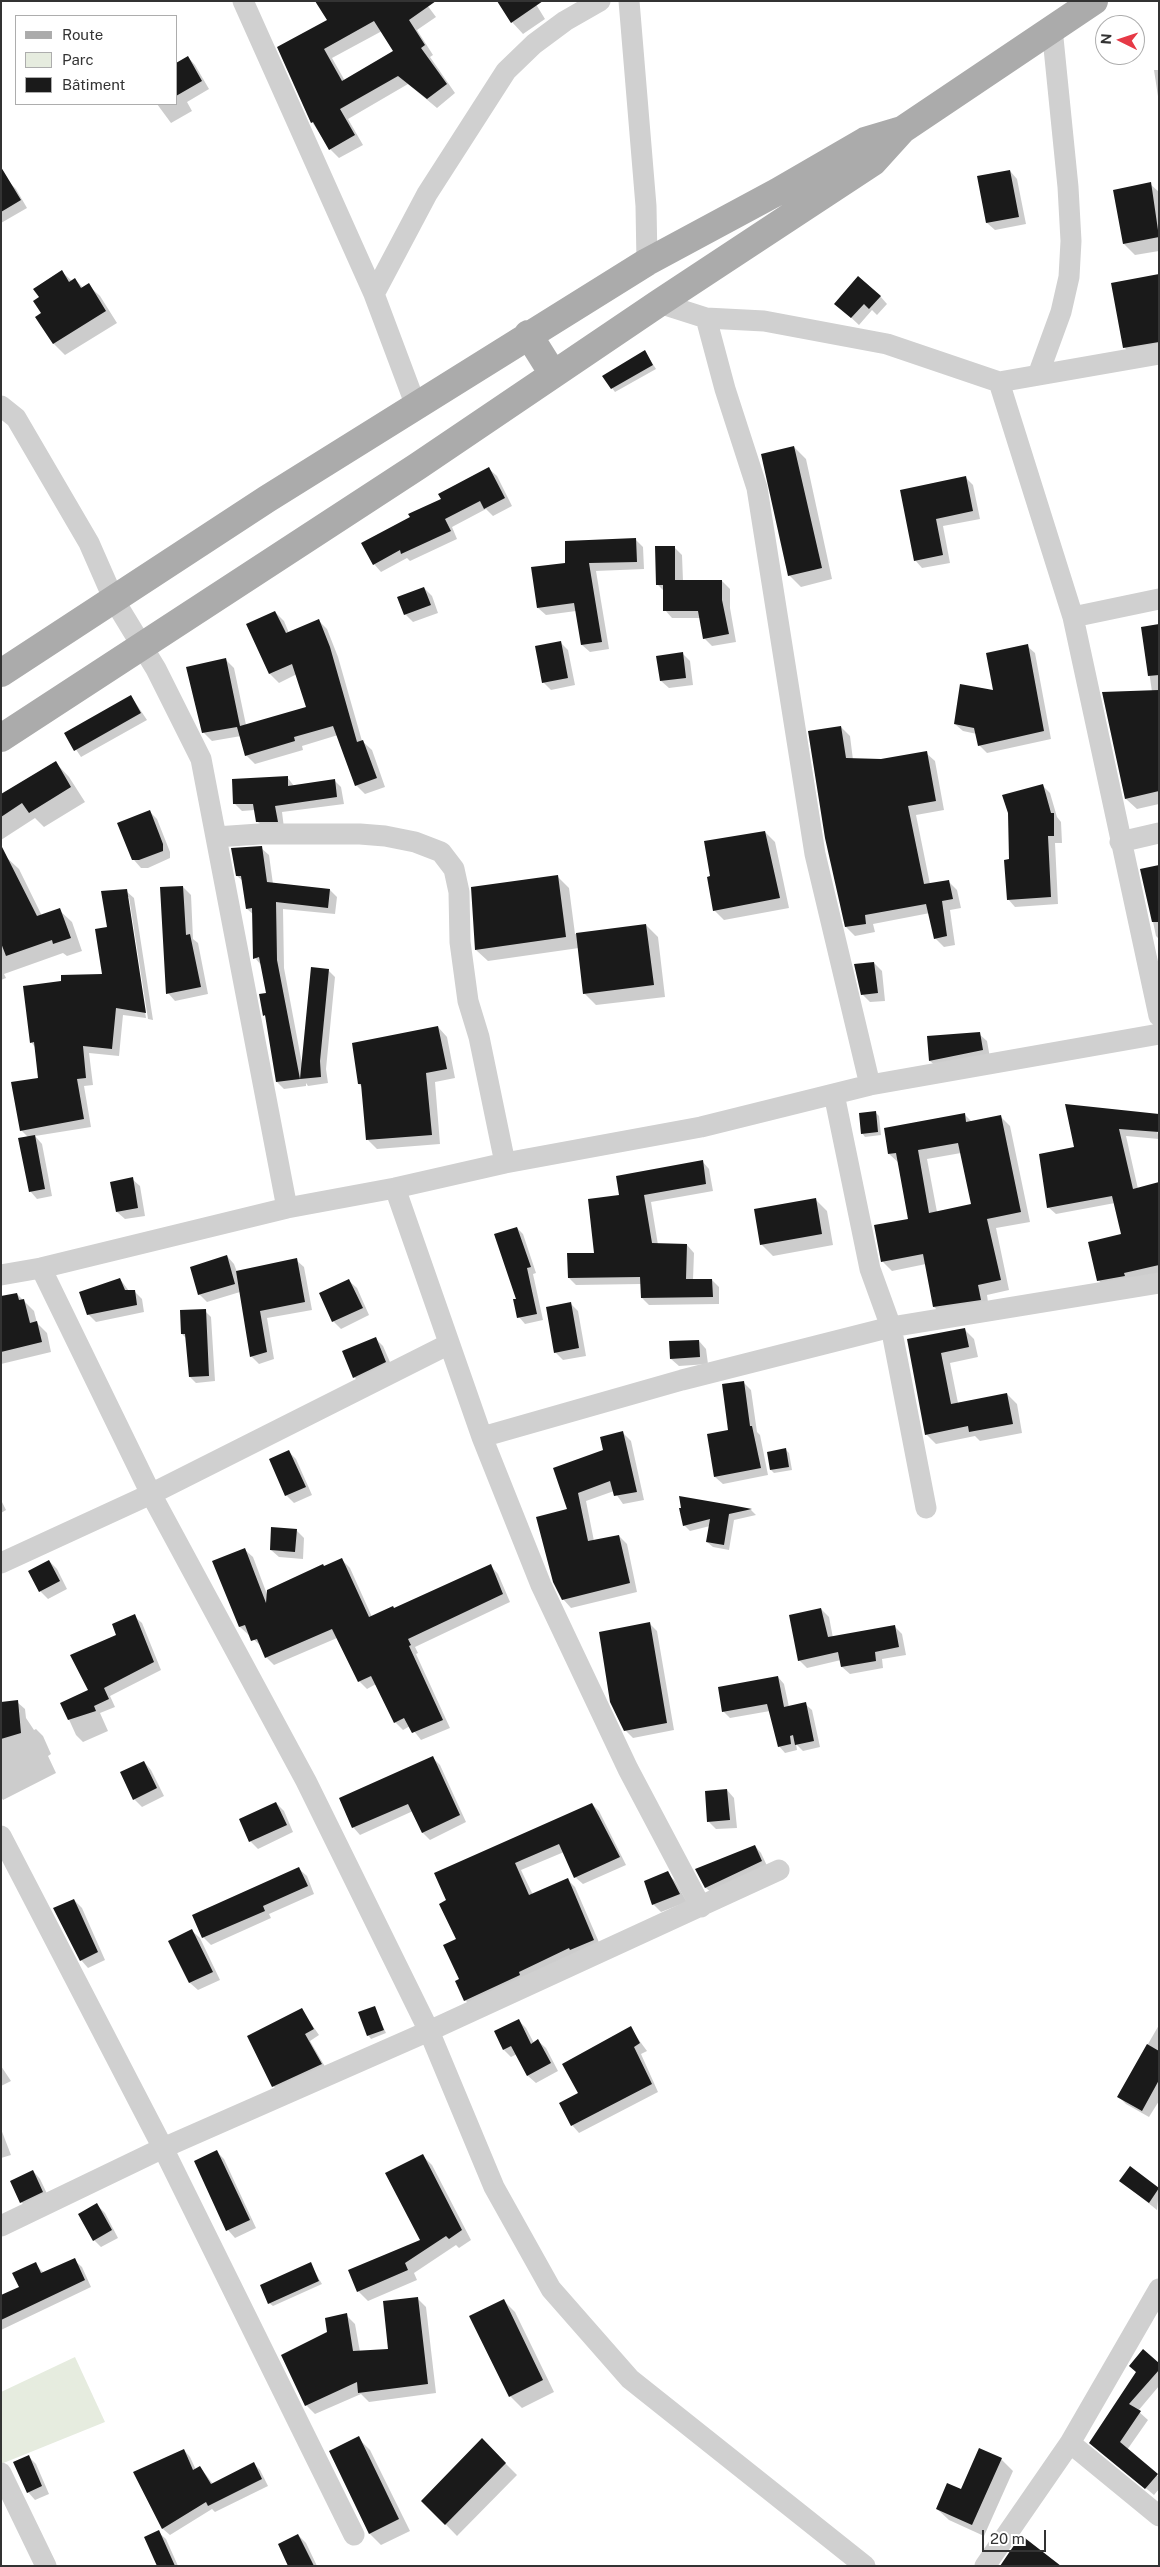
<!DOCTYPE html>
<html>
<head>
<meta charset="utf-8">
<style>
  body { margin:0 }
  #map { position:relative; width:1160px; height:2567px; overflow:hidden; background:#fff; font-family:"Public Sans",sans-serif }
  canvas { display:block }
  .frame { position:absolute; inset:0; border:2px solid #333; pointer-events:none }
  .legend { position:absolute; left:15px; top:15px; width:162px; height:90px; box-sizing:border-box; background:#fff; border:1px solid #adadad; margin:0; padding:6px 9px; list-style:none; font-size:15px; color:#333 }
  .legend li { display:flex; align-items:center; gap:10px; height:25px }
  .legend b { width:25px; border:1px solid #adadad }
  .north { position:absolute; left:1095px; top:15px; width:50px; height:50px; box-sizing:border-box; background:#fff; border:1px solid #adadad; border-radius:50%; rotate:274deg; font-size:14px; font-weight:700; line-height:20px; text-align:center; color:#333 }
  .north::after { content:''; display:block; margin:auto; width:18px; height:22px; background:#e63946; clip-path:polygon(50% 0,100% 100%,50% 72%,0 100%) }
  .scale { position:absolute; left:982px; top:2530px; width:64px; height:22px; box-sizing:border-box; border:2px solid #333; border-top:0; padding-left:6px; font-size:15px; line-height:18px; white-space:nowrap; color:#333; -webkit-text-stroke:4px #fff; paint-order:stroke }
</style>
</head>
<body>
<div id="map">
<canvas width="1160" height="2567"></canvas>
<div class="frame"></div>
<ul class="legend">
<li><b style="height:6px;background:#ababab"></b>Route</li>
<li><b style="height:14px;background:#e6ecdf"></b>Parc</li>
<li><b style="height:14px;background:#1a1a1a"></b>Bâtiment</li>
</ul>
<div class="north">N</div>
<div class="scale">20 m</div>
</div>
<script>
const c = document.querySelector('canvas').getContext('2d');
c.lineJoin = 'round';
function fillPath(path, color) { c.fillStyle = color; c.fill(path, 'evenodd'); }
const poly = rows => new Path2D(rows.map(r => 'M' + r).join(''));
function stroke(path, color, width, dash) { c.strokeStyle = color; c.lineWidth = width; c.lineCap = dash ? 'butt' : 'round'; c.setLineDash(dash || []); c.stroke(path); }
fillPath(poly([
  [75,2357,105,2422,1,2464,1,2392]
]), '#e6ecdf');
fillPath(poly([
  [424,1,436,17,417,30,433,55,430,57,455,93,437,108,408,84,348,119,363,145,339,158,330,149,312,122,279,48,329,20],
  [382,31,395,51,345,81,332,58],
  [534,1,545,19,523,34,512,22],
  [188,57,195,65,209,89,187,102,192,111,171,123,157,104,176,104,176,64],
  [1154,70,1159,70,1159,103],
  [1010,171,1017,179,1026,224,995,230,987,223,979,177],
  [8,181,16,189,27,208,1,223,1,185],
  [1150,184,1159,192,1159,251,1135,255,1124,244],
  [62,272,72,281,75,279,83,288,88,285,100,296,117,323,65,355,54,344,42,313],
  [1159,275,1159,354,1134,357,1124,347],
  [880,296,887,304,877,315,872,310,859,325,844,311],
  [645,352,656,369,615,392,612,388],
  [794,447,806,459,832,579,801,587,789,575],
  [489,469,497,476,512,506,493,516,486,509,452,527,457,539,410,561,407,558,381,572,374,564,442,500],
  [965,477,973,485,980,519,943,526,950,563,922,568,915,560,902,491],
  [636,540,643,547,644,569,596,571,609,649,590,652,582,645,576,611,546,615,538,608,566,564],
  [675,548,682,555,683,581,722,581,730,589,730,608,736,642,712,646,704,638,701,618,672,618,665,610,665,592,657,584],
  [424,588,432,596,438,613,413,622,405,614],
  [275,612,284,621,289,633,318,620,327,629,338,657,362,741,372,750,385,787,365,794,356,785,338,735,302,746,303,750,255,764,246,755,241,736,212,741,203,732,225,659,234,668,246,725,307,708,297,674,279,683,270,674,248,624],
  [1159,625,1159,804,1137,809,1126,799,1103,693,1152,692,1143,628],
  [561,643,568,650,575,685,551,690,543,682],
  [1027,646,1035,653,1051,739,987,753,979,745,977,734,963,731,955,724,995,691],
  [682,653,690,661,693,685,669,688,661,681],
  [131,696,147,720,81,757,65,733],
  [841,727,850,736,853,760,881,761,926,753,935,761,944,810,916,815,930,884,948,881,957,890,961,908,950,910,955,945,944,947,935,938,930,913,873,924,875,932,855,936,846,927],
  [55,762,69,777,85,802,44,827,35,818,1,840,1,795],
  [287,777,294,786,334,780,341,787,344,804,282,812,284,828,264,828,257,821,255,810,242,811,235,804],
  [1043,786,1050,793,1057,817,1061,822,1062,843,1055,843,1058,904,1015,907,1008,899,1011,861],
  [149,811,157,819,170,852,170,858,148,868,141,868,134,860],
  [765,832,775,842,789,908,724,920,714,910],
  [261,848,269,855,273,884,330,890,337,897,335,914,283,909,284,968,302,1064,328,970,335,977,326,1069,328,1083,308,1086,306,1083,306,1086,284,1089,277,1082,267,1018,264,1015,267,994,262,966,255,958,254,915,247,909,243,881,237,876],
  [6,857,19,869,42,916,59,910,72,922,82,951,67,956,63,953,4,974,6,978,1,980,1,929],
  [1159,866,1159,939,1156,936,1142,870],
  [557,876,569,888,575,934,646,925,658,937,665,997,596,1005,584,993,579,948,488,961,476,950],
  [183,887,191,895,193,939,198,943,208,994,175,1001,168,993],
  [126,891,134,898,153,1020,148,1019,129,897,127,897,146,1018,123,1015,119,1056,89,1053,93,1085,84,1086,91,1127,35,1136,42,1144,52,1196,37,1199,30,1191,28,1137,21,1130,39,1079,35,1047,31,1042,104,975,108,928],
  [874,963,882,971,885,1001,870,1002,863,995],
  [438,1027,447,1037,455,1078,435,1082,440,1144,377,1149,368,1140,363,1088,359,1084],
  [979,1034,987,1041,990,1058,938,1068,930,1061,929,1037],
  [1066,1106,1155,1122,1159,1139,1126,1136,1138,1189,1159,1183,1158,1274,1106,1287,1098,1280,1123,1235,1115,1203,1056,1214,1048,1207,1075,1148],
  [875,1112,879,1116,881,1135,865,1137,862,1133],
  [964,1114,972,1122,1000,1116,1010,1126,1030,1222,996,1228,1009,1290,987,1295,989,1309,944,1316,934,1307,926,1264,892,1271,883,1262,909,1220,899,1163,889,1154],
  [961,1153,972,1205,937,1212,927,1159],
  [702,1161,709,1169,713,1191,651,1202,658,1245,687,1245,694,1253,693,1280,712,1280,719,1287,719,1304,649,1305,642,1298,641,1284,576,1285,569,1278,596,1254,620,1196],
  [132,1179,140,1186,145,1216,125,1219,117,1212],
  [815,1199,827,1211,833,1245,773,1256,761,1244],
  [517,1228,523,1234,536,1273,533,1274,543,1320,525,1324,519,1317],
  [227,1256,234,1264,237,1272,296,1260,304,1267,312,1310,267,1318,274,1359,259,1364,251,1356,240,1292,207,1302,199,1294],
  [120,1279,129,1291,134,1291,142,1299,144,1312,96,1322,88,1314],
  [349,1281,357,1288,369,1315,341,1329,333,1321],
  [17,1294,34,1311,37,1323,47,1333,51,1352,1,1364,1,1298],
  [571,1304,578,1311,586,1356,563,1360,555,1352],
  [205,1311,211,1317,215,1381,196,1383,190,1377,187,1339,182,1334],
  [964,1329,974,1339,978,1357,950,1363,958,1403,1007,1394,1017,1404,1022,1433,980,1441,975,1436,936,1444,926,1434,908,1340],
  [376,1339,383,1346,393,1369,362,1385,354,1377,344,1352],
  [699,1341,706,1349,708,1364,679,1366,671,1359],
  [744,1383,751,1390,757,1432,760,1435,768,1475,723,1484,715,1477],
  [623,1433,631,1441,644,1500,623,1504,614,1491,586,1501,594,1541,619,1536,627,1544,637,1592,571,1608,563,1599,569,1509,554,1469,605,1451],
  [786,1450,789,1453,792,1470,774,1473,771,1470],
  [288,1451,296,1459,312,1495,294,1503,286,1495],
  [680,1498,751,1510,756,1515,734,1520,729,1550,713,1547,707,1542,710,1526,690,1531,684,1525],
  [1,1500,6,1510,1,1513],
  [296,1530,304,1538,303,1559,279,1557,271,1550],
  [245,1550,253,1557,268,1597,342,1560,350,1568,372,1617,395,1609,491,1566,498,1574,510,1602,415,1647,418,1653,416,1654,450,1728,421,1740,410,1726,403,1730,395,1722,376,1684,367,1689,359,1681,337,1638,274,1665,266,1657,262,1647,240,1627,213,1562],
  [49,1561,57,1569,67,1589,48,1599,40,1591],
  [821,1609,829,1617,833,1638,894,1626,902,1634,906,1655,882,1659,883,1668,850,1674,842,1667,841,1660,807,1668,799,1660],
  [134,1616,142,1623,161,1670,110,1696,115,1707,100,1713,108,1731,83,1742,76,1735,62,1704,90,1691,118,1636],
  [650,1624,657,1631,674,1730,633,1738,625,1730],
  [778,1677,784,1684,789,1707,805,1704,812,1710,820,1747,803,1751,796,1744,797,1750,785,1753,779,1746,770,1711,730,1718,723,1711],
  [17,1702,25,1709,26,1718,34,1730,36,1729,43,1736,51,1754,48,1756,56,1773,3,1800,1,1797,1,1703],
  [433,1758,440,1765,466,1822,430,1840,423,1833,413,1811,360,1835,353,1827],
  [144,1762,151,1770,164,1796,142,1807,134,1799],
  [727,1790,734,1798,737,1828,716,1829,709,1822],
  [276,1803,284,1811,293,1832,258,1849,250,1841],
  [592,1804,599,1811,626,1865,583,1884,575,1877,564,1852,521,1870,533,1895,568,1880,575,1887,601,1947,473,2008,465,2000,460,1980,458,1939,441,1904],
  [755,1846,761,1853,768,1868,713,1894,706,1888,697,1869],
  [299,1869,307,1876,314,1894,269,1914,271,1918,211,1945,203,1937],
  [667,1873,675,1881,687,1902,661,1912,653,1904],
  [74,1900,82,1908,105,1960,88,1968,81,1960],
  [192,1931,200,1938,220,1980,198,1990,190,1983,170,1942],
  [374,2007,386,2033,371,2039,368,2035],
  [301,2009,319,2035,310,2041,327,2070,279,2092,273,2086],
  [518,2020,526,2028,534,2043,538,2041,546,2048,558,2071,536,2083,528,2076,517,2054,511,2057,504,2050],
  [1159,2025,1159,2101,1149,2117,1126,2104,1118,2096],
  [630,2028,647,2051,641,2054,658,2092,579,2133,572,2125],
  [1,2066,11,2081,1,2086],
  [1,2129,11,2155,1,2158],
  [217,2152,224,2159,256,2228,235,2238,228,2230],
  [422,2155,432,2165,471,2240,459,2248,456,2245,414,2273,417,2280,368,2301,358,2291,421,2240],
  [1130,2168,1159,2190,1157,2210,1121,2181],
  [33,2171,40,2179,50,2200,29,2210,21,2202],
  [97,2205,105,2213,118,2238,101,2247,94,2240],
  [74,2260,82,2267,91,2287,1,2330,1,2296,21,2288,35,2264,44,2273],
  [310,2264,322,2284,273,2306,269,2303],
  [417,2298,426,2307,436,2393,369,2402,361,2394,315,2414,306,2405,329,2333,346,2315,355,2324,360,2352,390,2350],
  [503,2300,515,2312,554,2392,522,2408,510,2396],
  [1159,2365,1159,2386,1138,2411,1148,2420,1127,2450,1159,2477,1159,2489,1154,2495,1091,2443],
  [358,2438,370,2450,410,2531,381,2545,370,2534],
  [482,2440,517,2475,457,2536,423,2501],
  [184,2450,190,2457,196,2470,200,2467,213,2484,254,2464,260,2470,268,2486,215,2512,212,2509,170,2535,163,2529,135,2472],
  [28,2456,36,2464,49,2494,35,2500,28,2492],
  [1001,2459,1013,2471,984,2536,949,2520,937,2509],
  [158,2532,166,2539,178,2566,158,2566],
  [298,2535,306,2543,317,2566,290,2566]
]), '#0003');
fillPath(poly([
  [315,1,436,1,409,20,425,45,421,48,447,84,427,99,398,76,340,109,355,135,329,150,313,122,311,123,277,47,327,20],
  [374,21,393,51,342,81,324,49],
  [497,1,543,1,511,23],
  [188,56,202,81,176,96,176,63],
  [1,167,21,200,1,212],
  [1010,170,1019,217,986,223,977,176],
  [1151,182,1159,237,1123,244,1113,190],
  [62,270,69,282,75,278,81,288,89,283,106,311,53,344,35,317,41,313,33,301,39,297,33,289],
  [1159,274,1159,342,1123,348,1111,283],
  [858,276,881,296,869,309,864,304,851,318,834,304],
  [645,350,653,365,611,389,602,376],
  [794,446,822,568,788,576,761,454],
  [489,467,505,498,484,509,480,501,445,519,451,531,401,554,400,550,373,565,361,543,410,517,408,514,441,499,438,494],
  [966,476,973,511,936,519,943,555,914,561,900,490],
  [636,538,637,562,589,563,602,642,581,645,574,603,537,608,531,567,565,563,565,541],
  [655,546,675,546,675,580,722,580,722,600,729,634,703,639,698,611,663,611,663,585,656,585],
  [424,587,431,605,404,615,397,597],
  [275,611,286,633,319,619,330,647,357,742,363,740,377,778,355,786,333,726,294,737,295,741,245,756,237,727,202,733,186,667,226,658,240,726,306,707,292,664,269,674,246,624],
  [1159,624,1159,675,1148,676,1141,627],
  [561,641,568,678,542,683,535,646],
  [1028,644,1044,731,978,746,974,728,954,724,960,684,993,690,986,653],
  [683,652,686,678,660,681,656,656],
  [1159,690,1159,791,1125,799,1102,692],
  [131,695,141,713,74,751,64,733],
  [841,726,846,758,881,759,927,751,936,801,908,806,924,884,949,880,953,899,942,901,947,936,934,939,926,904,865,915,866,924,845,927,825,838,808,731],
  [56,761,71,787,29,813,22,803,1,817,1,794],
  [288,776,288,786,335,779,337,797,275,806,278,822,256,822,253,804,233,804,232,779],
  [1043,784,1051,813,1054,813,1054,836,1048,836,1051,897,1007,900,1004,860,1009,859,1008,813,1002,795],
  [150,810,163,844,163,851,139,860,132,860,117,823],
  [765,831,780,898,713,911,707,877,710,876,704,841],
  [1,845,37,916,60,908,71,938,53,944,52,940,6,956,1,943],
  [262,846,267,882,330,889,328,908,276,902,277,960,300,1079,276,1082,265,1015,263,1016,259,994,266,993,259,957,253,959,252,908,246,909,241,876,236,876,231,848],
  [1159,865,1159,922,1152,922,1140,869],
  [558,875,566,937,475,950,471,887],
  [183,886,186,935,190,934,201,987,166,994,160,887],
  [127,889,146,1013,116,1008,112,1049,83,1046,86,1078,77,1079,84,1119,20,1131,11,1082,38,1078,34,1042,30,1043,23,986,61,981,61,975,102,974,95,929,107,927,101,891],
  [646,924,654,985,583,994,576,933],
  [874,962,878,993,861,995,854,964],
  [311,967,329,969,320,1061,321,1077,300,1079],
  [438,1026,447,1069,426,1073,432,1135,366,1140,361,1084,358,1084,352,1043],
  [980,1032,983,1050,929,1061,927,1036],
  [1065,1104,1159,1114,1159,1132,1119,1129,1133,1189,1159,1182,1159,1265,1124,1273,1125,1276,1097,1281,1088,1242,1121,1234,1112,1196,1047,1208,1039,1154,1074,1147],
  [876,1111,878,1132,861,1134,859,1113],
  [965,1113,966,1122,1001,1115,1021,1212,987,1219,1001,1280,978,1285,981,1300,933,1307,923,1254,881,1262,874,1225,908,1219,896,1153,888,1154,884,1128],
  [958,1143,971,1204,929,1213,918,1150],
  [35,1135,45,1189,29,1192,18,1138],
  [703,1160,706,1184,644,1195,652,1243,687,1244,686,1279,712,1279,713,1297,641,1298,640,1277,568,1278,567,1253,594,1253,588,1199,619,1195,616,1176],
  [133,1177,138,1208,116,1212,110,1182],
  [816,1198,822,1234,760,1245,754,1209],
  [517,1227,531,1267,527,1268,537,1314,517,1318,513,1299,516,1299,494,1234],
  [227,1255,235,1284,198,1295,190,1267],
  [297,1258,305,1302,260,1311,267,1352,250,1357,236,1271],
  [120,1278,125,1290,135,1290,137,1305,87,1315,79,1292],
  [349,1279,363,1308,332,1322,319,1293],
  [17,1293,19,1300,24,1299,30,1323,37,1321,42,1342,1,1352,1,1296],
  [571,1302,579,1348,554,1353,546,1307],
  [206,1309,209,1376,189,1377,185,1334,181,1334,180,1310],
  [965,1328,969,1347,941,1353,951,1404,1007,1393,1013,1424,969,1432,968,1426,925,1435,907,1339],
  [376,1337,386,1362,353,1378,342,1351],
  [699,1340,700,1357,670,1359,669,1341],
  [744,1381,750,1426,752,1426,761,1468,714,1477,707,1434,728,1430,722,1384],
  [623,1431,637,1492,614,1496,610,1481,578,1493,588,1541,619,1535,630,1583,562,1600,553,1582,536,1517,567,1509,553,1468,603,1450,600,1437],
  [786,1448,789,1467,770,1470,767,1452],
  [289,1450,306,1487,285,1496,269,1459],
  [679,1496,731,1505,752,1509,729,1514,724,1545,706,1542,710,1519,683,1526,679,1508,681,1508],
  [271,1527,297,1529,295,1552,270,1550],
  [245,1548,266,1603,267,1590,323,1564,324,1566,342,1558,369,1617,393,1606,394,1608,491,1564,503,1594,408,1639,411,1645,409,1646,443,1720,412,1733,404,1718,394,1723,371,1676,358,1682,332,1629,265,1658,257,1639,251,1641,245,1625,239,1627,212,1561],
  [49,1560,60,1581,39,1592,28,1571],
  [821,1608,828,1637,895,1625,899,1647,875,1652,876,1661,841,1667,838,1652,798,1661,789,1615],
  [135,1614,154,1662,104,1688,109,1699,94,1706,96,1711,68,1720,60,1703,88,1690,70,1655,116,1635,112,1624],
  [650,1622,667,1723,624,1731,610,1702,599,1632],
  [778,1676,784,1707,806,1702,814,1741,795,1745,793,1735,790,1736,791,1744,778,1747,767,1704,722,1712,718,1687],
  [18,1700,21,1733,1,1739,1,1702],
  [433,1756,460,1815,422,1833,408,1804,352,1828,339,1798],
  [144,1761,157,1788,133,1800,120,1772],
  [727,1789,730,1820,707,1822,705,1791],
  [276,1802,287,1825,249,1842,239,1819],
  [592,1803,620,1857,574,1878,559,1844,515,1863,529,1895,568,1878,594,1940,570,1950,569,1948,519,1972,520,1975,464,2001,455,1981,459,1979,443,1945,456,1939,439,1904,446,1900,434,1873],
  [755,1845,762,1861,705,1888,695,1869],
  [299,1867,308,1886,263,1906,265,1911,202,1938,192,1915],
  [668,1871,680,1894,652,1905,644,1881],
  [74,1899,98,1952,80,1961,53,1908],
  [192,1929,213,1972,189,1983,168,1941],
  [375,2006,384,2030,367,2036,358,2012],
  [302,2008,314,2029,305,2034,322,2064,272,2087,247,2036],
  [519,2019,531,2044,538,2039,551,2063,527,2076,511,2046,503,2050,494,2031],
  [631,2026,640,2043,634,2047,652,2084,571,2126,559,2103,578,2093,562,2064],
  [1147,2044,1159,2051,1159,2080,1142,2111,1117,2097],
  [217,2150,250,2220,226,2231,194,2161],
  [423,2154,462,2230,449,2239,446,2236,405,2263,408,2270,357,2292,348,2270,420,2240,385,2173],
  [1130,2166,1159,2188,1149,2203,1119,2181],
  [33,2170,43,2192,20,2203,10,2181],
  [97,2203,112,2230,93,2241,78,2214],
  [75,2258,85,2280,1,2320,1,2295,19,2287,12,2273,36,2262,41,2273],
  [311,2262,319,2281,268,2304,260,2285],
  [418,2297,428,2384,358,2393,357,2382,305,2406,281,2355,327,2332,325,2318,347,2313,353,2351,388,2349,383,2301],
  [504,2299,543,2380,509,2397,469,2316],
  [1143,2349,1159,2363,1159,2370,1129,2404,1141,2411,1120,2442,1158,2474,1145,2489,1089,2443,1136,2372,1129,2366],
  [359,2436,399,2519,369,2534,329,2451],
  [482,2438,506,2463,445,2525,421,2501],
  [979,2448,1002,2458,972,2525,936,2509,947,2483,961,2489],
  [184,2449,193,2470,200,2466,211,2484,254,2462,262,2479,208,2506,206,2502,162,2529,133,2472],
  [29,2455,42,2486,27,2493,13,2462],
  [159,2530,175,2566,157,2566,144,2537],
  [298,2534,314,2566,288,2566,278,2544],
  [1021,2535,1061,2566,1000,2566]
]), '#1a1a1a');
stroke(poly([
  [243,1,374,294,416,406],
  [629,1,646,206,647,262],
  [374,294,427,194,506,71,534,44,565,21,600,1],
  [659,303,706,318,725,389,757,488,815,854,870,1085],
  [706,318,764,321,887,344,999,382,1159,354],
  [1038,375,1061,312,1069,277,1071,241,1068,187,1052,28],
  [999,382,1073,617,1159,1016],
  [1,406,16,418,89,543,114,600,156,669,201,759,287,1208],
  [1073,617,1159,599],
  [216,837,259,834,360,834,385,836,415,842,441,852,454,869,459,892,460,942,468,1001,479,1037,505,1163],
  [1120,842,1159,833],
  [834,1094,870,1269,891,1327,926,1508],
  [395,1188,482,1437,541,1585,628,1769,701,1907],
  [41,1268,151,1494,306,1781,429,2031,494,2187,551,2289,630,2379,865,2566],
  [1,1275,41,1268,287,1208,395,1188,505,1163,701,1127,870,1085,1159,1034],
  [482,1437,682,1380,891,1327,1159,1283],
  [1,1563,151,1494,449,1344],
  [1,1836,163,2148,354,2535],
  [1,2226,163,2148,429,2031,779,1870],
  [1070,2443,1159,2516],
  [1,2473,46,2566],
  [985,2566,1070,2443,1159,2289]
]), '#d0d0d0', 21);
stroke(poly([
  [528,334,553,374],
  [1,673,267,499,647,262,777,192,865,141,902,130],
  [1,738,418,466,659,303,873,162,902,130,1094,1]
]), '#ababab', 28);
</script>
</body>
</html>
